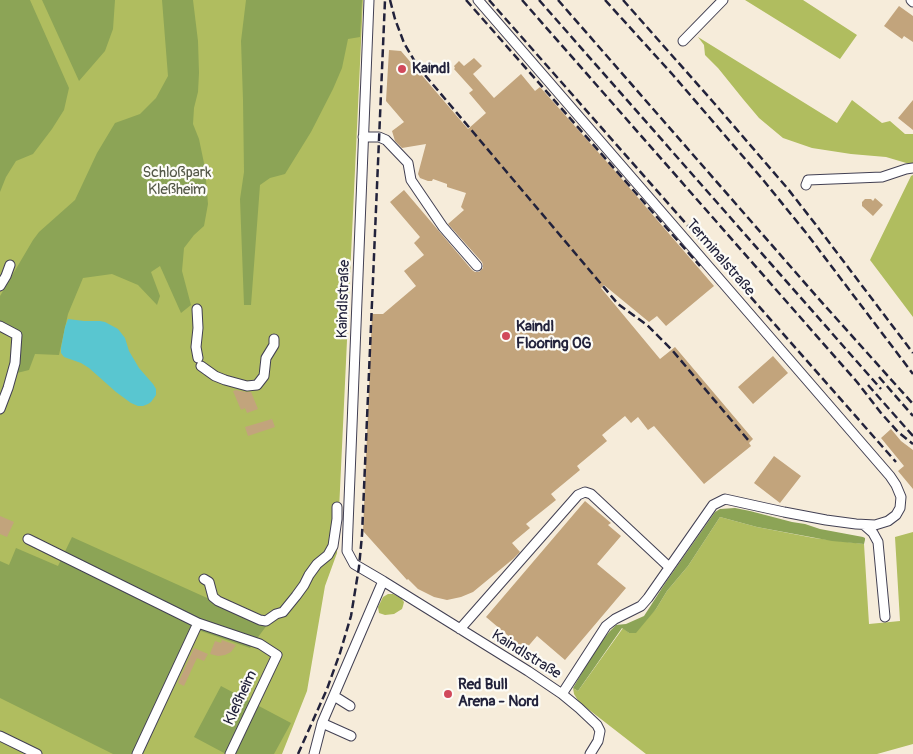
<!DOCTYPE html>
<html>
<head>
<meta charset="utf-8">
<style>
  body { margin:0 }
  canvas { display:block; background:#f6ecda }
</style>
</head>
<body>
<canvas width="913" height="754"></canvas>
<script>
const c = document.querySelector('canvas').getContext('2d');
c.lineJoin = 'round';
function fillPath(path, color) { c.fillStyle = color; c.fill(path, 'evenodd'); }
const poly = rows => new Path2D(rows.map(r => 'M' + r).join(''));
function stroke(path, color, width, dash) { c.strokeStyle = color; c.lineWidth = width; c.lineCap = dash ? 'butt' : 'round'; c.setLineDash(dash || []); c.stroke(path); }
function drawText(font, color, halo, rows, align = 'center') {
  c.font = font + ' Pangolin,sans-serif'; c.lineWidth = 4.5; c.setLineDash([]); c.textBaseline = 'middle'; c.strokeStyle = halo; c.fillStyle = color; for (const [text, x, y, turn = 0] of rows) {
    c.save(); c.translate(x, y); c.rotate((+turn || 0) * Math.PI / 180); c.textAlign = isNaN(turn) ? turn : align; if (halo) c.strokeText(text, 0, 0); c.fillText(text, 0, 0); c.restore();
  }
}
fillPath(poly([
  [0,0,363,0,337,553,325,586,307,691,282,754,0,754],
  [745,0,803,0,857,35,840,59],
  [698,37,837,123,852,100,882,123,890,121,905,134,913,134,913,165,886,157,851,154,812,148,783,138,759,118,743,99,718,68,705,55,704,45],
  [913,175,913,317,870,260,911,176],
  [720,517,757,527,814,538,864,544,869,624,900,621,895,537,913,532,913,744,877,754,646,754,579,702,574,694,573,688,578,691,623,628,629,633,656,609,667,591,688,566],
  [388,594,393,594,401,598,404,602,403,606,402,609,394,614,385,615,379,613,378,607,383,597]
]), '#b0bd5f');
fillPath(poly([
  [0,0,30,0,69,88,64,110,52,129,33,154,16,161,6,177,0,192],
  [42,0,115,0,113,29,105,51,79,81],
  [162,0,193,0,198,41,199,73,198,92,194,108,193,124,199,139,205,168,208,204,204,226,194,235,184,248,182,271,191,305,181,313,160,266,151,272,160,296,157,305,138,285,112,274,83,278,68,314,59,355,35,354,29,370,13,374,14,332,0,325,0,296,33,240,39,232,75,200,97,153,115,123,140,114,156,98,168,76],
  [246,0,362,0,360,37,348,39,342,68,333,89,311,132,285,174,270,178,260,185,251,305,244,305,240,199,244,172,243,100,241,41],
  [735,508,750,511,792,522,805,524,820,529,863,537,865,538,865,540,864,544,832,541,757,527,720,517,688,566,667,591,656,609,636,633,629,633,622,628,578,691,573,688,597,647,610,631,616,625,626,624,644,616,666,582,715,512,720,509],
  [72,537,267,625,250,648,192,628,134,754,113,754,0,698,0,561,9,565,16,548,58,566],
  [221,686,291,723,274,754,226,754,194,737]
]), '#8ca456');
fillPath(poly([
  [68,319,84,321,100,321,105,322,118,329,125,338,129,351,139,368,153,384,156,389,156,395,151,402,148,404,143,406,138,406,131,403,116,392,89,368,81,363,64,357,61,353,61,348,65,327]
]), '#59c6d0');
fillPath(poly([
  [899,6,913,16,913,42,904,36,902,39,884,26],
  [389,50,401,51,468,129,486,113,469,93,473,90,454,69,455,68,454,66,459,61,464,66,474,58,482,66,473,74,494,98,521,74,535,91,540,87,615,171,714,286,666,326,657,316,649,322,604,285,601,288,660,359,675,347,753,439,749,443,751,446,704,484,654,426,648,430,638,417,631,423,625,416,602,435,607,441,577,466,580,470,551,494,556,500,526,524,530,528,512,543,520,552,513,559,473,592,461,597,447,600,434,597,418,589,408,579,407,580,363,531,372,314,383,314,416,286,404,271,424,255,414,243,420,237,390,202,404,190,472,270,475,272,479,272,483,268,483,265,482,262,448,224,464,210,461,207,466,193,447,187,447,184,433,179,432,181,428,181,420,178,418,174,426,144,402,148,395,141,392,131,404,122,386,101],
  [913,100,913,130,898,118],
  [875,198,883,205,873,216,862,206,862,202,865,199,871,199,873,201],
  [773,356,788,373,753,404,738,387],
  [236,390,246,392,251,392,258,409,247,413,245,408,241,410,233,391],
  [272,419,275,427,248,436,245,427],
  [891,429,901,441,913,450,913,489,898,471,904,466,881,438],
  [774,456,801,476,780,503,754,483],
  [585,501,611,523,608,525,621,536,597,564,626,588,565,660,537,636,525,650,486,617],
  [0,516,14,522,7,537,0,534],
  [222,640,236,645,231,652,225,655,218,656,210,654,215,641,221,643],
  [194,648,208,654,204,661,197,658,184,686,178,683]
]), '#c2a47c');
const minor = poly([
  [478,0,890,476,896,485,901,497,900,508,896,515,888,521,875,525,856,524,826,520,784,512,725,499,713,505,648,598,641,606,615,619,606,626,562,694],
  [911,0,913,2],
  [683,41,723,0],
  [363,137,379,137,386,140,408,163,411,180,443,227,477,266],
  [806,185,808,180,882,177,906,169,913,168],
  [0,286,6,276,10,265],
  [197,309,198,328,196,347,198,358],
  [0,326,17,335,15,363,8,388,0,409],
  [201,366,215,376,225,380,247,386,257,385,264,376,266,358,274,345,274,339],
  [864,525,873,533,878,542,885,617],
  [28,539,198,623,260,644,277,655,230,754],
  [204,579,209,582,213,597,218,601,260,620,266,621,276,614,283,612,296,596,304,585,309,575,317,564,328,555,333,546,337,519,337,507],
  [383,581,528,671,562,694,579,708,597,725,600,731,598,741,590,754],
  [460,629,578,495,585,492,591,494,669,567],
  [334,696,350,706],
  [322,723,351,736],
  [0,736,37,754],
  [137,754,198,623],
  [314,754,322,723,383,581,354,564,347,551,369,0]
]);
stroke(minor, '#424053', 11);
stroke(minor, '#fff', 9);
stroke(poly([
  [390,0,395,19,404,43,418,67,430,81,618,304,647,325,672,350,749,441],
  [466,0,700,266],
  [489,0,896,462],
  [522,0,857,382,881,413,898,432,913,444],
  [539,0,881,389],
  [558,0,818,298,913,404],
  [605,0,673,75,764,181,807,234,913,374],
  [623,0,714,103,788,189,816,225,913,353],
  [879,377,913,416],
  [868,385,913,436],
  [298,754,327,689,340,653,351,616,359,567,362,535,385,0]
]), '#22223b', 2.5, [8, 4]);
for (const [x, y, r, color] of [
  [402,69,5,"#d1495b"],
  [506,336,5,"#d1495b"],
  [448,694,5,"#d1495b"]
]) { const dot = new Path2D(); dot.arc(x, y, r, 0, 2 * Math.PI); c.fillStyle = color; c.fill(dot); stroke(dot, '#fdfcf7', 2); }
drawText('bold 15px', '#22223b', '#fdfcf7', [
  ["Kaindl",412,69],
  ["Kaindl",516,327],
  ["Flooring OG",516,344],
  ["Red Bull",458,685],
  ["Arena - Nord",458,702]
], 'left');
drawText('15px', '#545848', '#fdfcf7', [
  ["Schloßpark",177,173],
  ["Kleßheim",177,190]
]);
drawText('15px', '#22223b', '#fdfcf7', [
  ["Terminalstraße",720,258,49],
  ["Kaindlstraße",344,299,-88],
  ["Kaindlstraße",526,655,32],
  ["Kleßheim",241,698,-65]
]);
</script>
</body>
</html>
